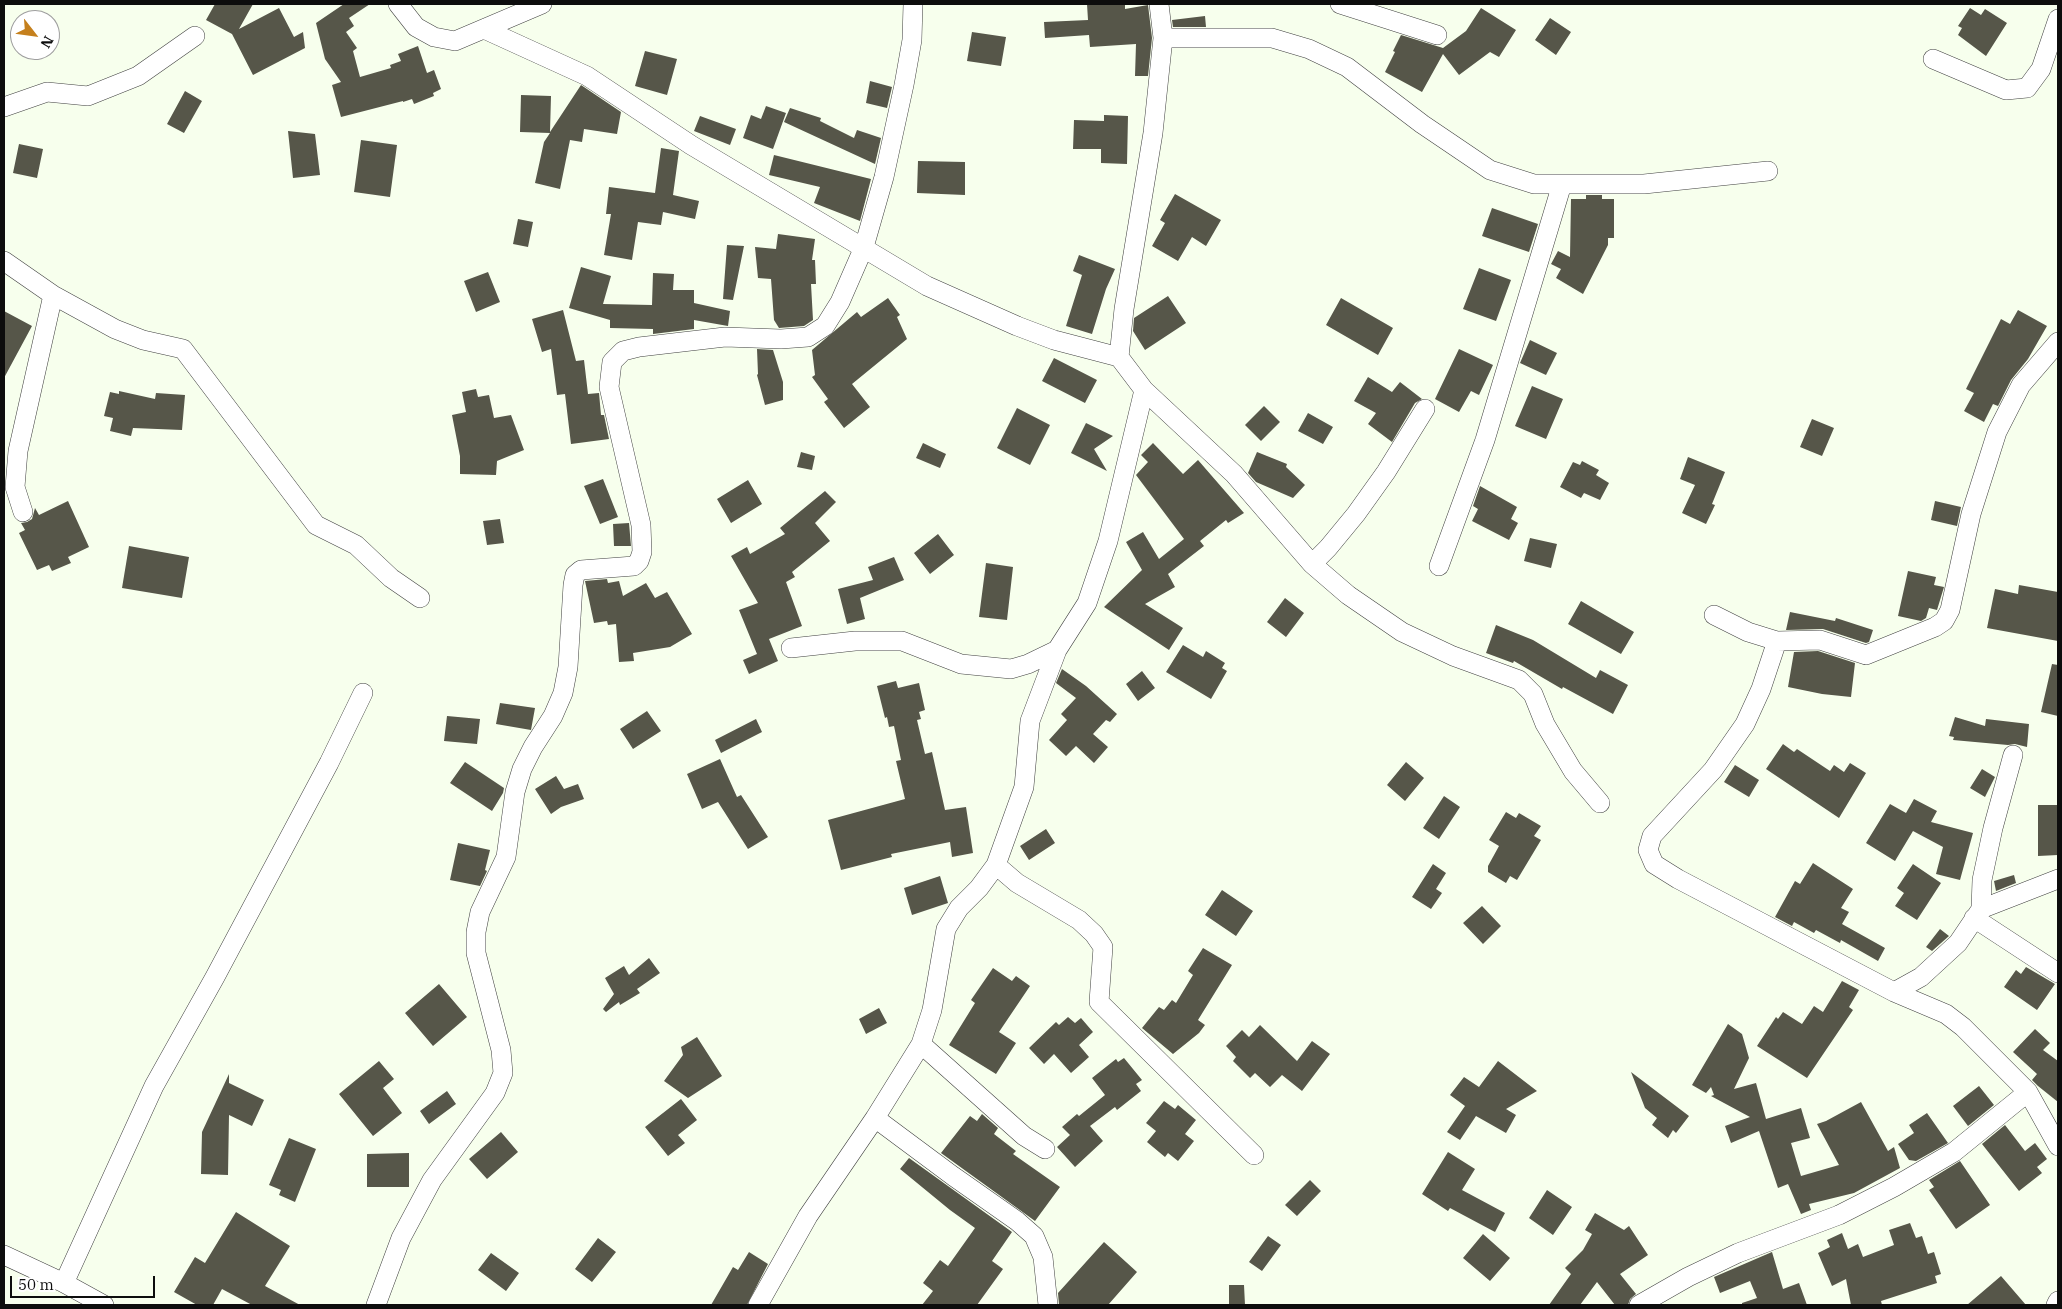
<!DOCTYPE html>
<html>
<head>
<meta charset="utf-8">
<style>
  body { margin:0 }
  #map { position:relative; width:2062px; height:1309px; overflow:hidden; background:#f7ffed; font-family:"IBM Plex Serif",serif }
  canvas { display:block }
  .frame { position:absolute; inset:0; border:5px solid #0d0d0d; pointer-events:none }
  .north { position:absolute; left:10px; top:10px; width:50px; height:50px; box-sizing:border-box; background:#fff; border:1px solid #9e9e9e; border-radius:50%; rotate:120deg; font-size:14px; font-weight:700; line-height:20px; text-align:center; color:#0d0d0d }
  .north::after { content:''; display:block; margin:auto; width:18px; height:22px; background:#c5801d; clip-path:polygon(50% 0,100% 100%,50% 72%,0 100%) }
  .scale { position:absolute; left:10px; top:1276px; width:145px; height:22px; box-sizing:border-box; border:2px solid #0d0d0d; border-top:0; padding-left:6px; font-size:15px; line-height:18px; white-space:nowrap; color:#0d0d0d; -webkit-text-stroke:4px #fff; paint-order:stroke }
</style>
</head>
<body>
<div id="map">
<canvas width="2062" height="1309"></canvas>
<div class="frame"></div>
<div class="north">N</div>
<div class="scale">50 m</div>
</div>
<script>
const c = document.querySelector('canvas').getContext('2d');
c.lineJoin = 'round';
function fillPath(path, color) { c.fillStyle = color; c.fill(path, 'evenodd'); }
const poly = rows => new Path2D(rows.map(r => 'M' + r).join(''));
function stroke(path, color, width, dash) { c.strokeStyle = color; c.lineWidth = width; c.lineCap = dash ? 'butt' : 'round'; c.setLineDash(dash || []); c.stroke(path); }
fillPath(poly([
  [215,4,253,4,239,29,279,8,294,37,303,32,305,48,253,75,232,34,206,20],
  [344,4,370,4,349,18,354,26,346,32,357,48,353,51,360,77,391,68,390,65,401,61,398,54,418,46,427,73,434,70,441,89,433,93,434,96,414,104,412,99,403,102,403,101,341,117,332,85,341,82,325,59,316,23],
  [1087,4,1125,4,1125,9,1148,5,1152,38,1148,76,1135,76,1136,44,1090,47,1089,35,1045,38,1044,22,1088,20],
  [1481,8,1516,30,1499,57,1490,52,1459,75,1443,54,1422,92,1385,72,1395,52,1393,51,1401,35,1443,48,1466,31],
  [1970,8,1981,15,1985,9,2007,23,1986,56,1958,35,1962,28,1958,26],
  [1205,16,1206,27,1173,27,1172,20],
  [1550,18,1571,32,1556,55,1535,40],
  [972,32,1006,37,1001,66,967,61],
  [645,51,677,59,667,95,635,86],
  [870,81,892,87,887,108,866,103],
  [581,85,621,112,617,134,584,129,582,142,570,140,560,189,535,183,544,142,550,133,520,132,521,95,551,96,550,132],
  [185,91,202,101,184,133,167,124],
  [766,106,786,113,773,149,743,138,751,115,761,119],
  [790,108,821,118,820,121,854,138,857,130,881,138,875,164,784,122],
  [1104,115,1128,116,1127,164,1101,163,1101,149,1073,149,1074,120,1104,121],
  [700,116,736,129,730,145,694,131],
  [288,131,315,134,320,175,293,178],
  [361,140,397,145,390,197,354,192],
  [19,144,43,149,37,178,13,173],
  [661,148,679,151,673,195,699,201,695,219,663,212,661,225,638,222,632,260,604,255,611,214,606,214,609,187,655,193],
  [774,155,871,179,860,221,814,203,820,187,769,175],
  [918,161,965,162,965,195,917,193],
  [1175,194,1221,220,1206,246,1192,237,1178,261,1152,246,1165,223,1160,220],
  [1586,195,1602,195,1602,199,1614,199,1614,238,1608,238,1608,245,1583,294,1556,278,1561,269,1551,264,1558,251,1570,257,1571,199,1586,199],
  [1492,208,1538,224,1529,252,1482,236],
  [518,219,533,222,528,247,513,244],
  [778,234,815,239,812,260,815,260,816,284,811,284,813,320,804,326,779,328,774,320,771,279,758,278,755,247,776,249],
  [727,245,744,246,733,300,723,299],
  [1079,255,1115,269,1106,289,1092,334,1066,326,1082,275,1073,271],
  [581,267,611,276,603,304,652,305,653,273,674,274,673,290,694,290,694,303,730,311,728,326,694,320,694,329,653,334,653,329,610,328,610,320,569,308],
  [1479,268,1511,280,1496,321,1463,309],
  [488,272,500,302,476,312,464,281],
  [1168,296,1186,323,1145,350,1133,331,1134,318],
  [888,298,900,315,897,317,907,339,852,384,870,407,844,428,824,402,828,399,812,377,815,375,812,350,857,312,861,317],
  [1341,298,1393,328,1378,355,1326,325],
  [563,310,576,361,584,360,588,394,599,393,601,415,604,415,609,439,571,444,565,394,557,395,551,349,542,352,532,319],
  [2018,310,2047,326,2028,359,2011,380,1998,406,1993,404,1984,422,1964,411,1974,393,1966,389,2001,319,2010,324],
  [4,311,32,326,4,378],
  [1530,340,1557,353,1546,375,1520,363],
  [757,349,773,350,783,382,783,400,765,405,757,375,758,374],
  [1459,349,1493,365,1479,395,1471,391,1459,412,1435,399],
  [1054,358,1097,380,1085,403,1042,381],
  [1368,377,1392,392,1400,382,1422,399,1415,403,1392,442,1368,424,1376,413,1354,401],
  [1532,386,1563,399,1546,439,1515,426],
  [476,389,478,397,489,395,494,418,511,415,524,450,497,461,496,475,460,474,460,456,452,415,466,412,462,392],
  [119,391,155,399,156,393,185,395,182,430,133,428,131,436,110,431,113,418,104,416,110,392,119,394],
  [1264,406,1280,422,1261,441,1245,425],
  [1017,408,1050,425,1030,465,997,448],
  [1308,413,1333,427,1323,444,1298,431],
  [1812,419,1834,428,1822,456,1800,447],
  [1086,423,1113,436,1094,449,1107,471,1071,453],
  [923,443,946,454,940,468,916,458],
  [1153,443,1183,474,1198,460,1244,513,1228,523,1226,520,1200,541,1204,546,1168,574,1175,587,1145,604,1183,628,1169,650,1104,607,1142,570,1126,542,1143,532,1159,559,1184,539,1136,475,1148,462,1141,455],
  [801,452,815,456,812,470,797,467],
  [1257,452,1287,464,1286,467,1305,485,1293,498,1256,482,1248,473],
  [1688,457,1725,472,1712,504,1715,505,1706,524,1682,513,1695,485,1680,479],
  [1582,461,1599,470,1596,475,1609,483,1600,500,1584,493,1581,498,1560,487,1573,462,1580,465],
  [603,479,618,517,600,524,584,486],
  [748,480,762,504,731,523,717,499],
  [1480,486,1517,507,1511,519,1518,523,1509,540,1472,521,1478,509,1473,506],
  [825,491,836,502,815,523,830,541,792,572,795,577,786,582,802,626,769,639,778,661,749,674,743,660,757,654,739,610,758,603,731,556,747,547,750,554,785,534,780,528],
  [68,501,89,547,68,557,71,563,52,571,49,565,37,570,19,533,25,530,21,523,27,522,32,519,35,508,39,515],
  [1935,501,1961,507,1957,526,1931,520],
  [500,519,504,543,487,545,483,521],
  [629,523,631,546,614,546,613,524],
  [938,534,954,555,930,574,914,553],
  [1530,538,1557,544,1551,568,1524,561],
  [129,546,189,557,182,598,122,588],
  [894,557,904,580,860,598,865,619,847,624,838,589,873,580,868,567],
  [986,563,1013,567,1007,620,979,617],
  [1908,571,1936,577,1934,585,1944,587,1937,610,1929,608,1926,618,1921,621,1898,616],
  [607,579,608,583,619,581,623,596,646,583,655,598,667,592,692,634,670,647,633,653,634,661,619,662,616,624,608,625,607,621,594,623,585,581],
  [2019,585,2058,592,2058,641,1987,628,1995,589,2018,594],
  [1285,598,1304,613,1286,637,1267,622],
  [1581,601,1634,632,1621,654,1568,624],
  [1790,612,1835,621,1836,618,1873,630,1869,642,1866,643,1823,629,1786,630],
  [1496,625,1533,640,1596,678,1600,670,1628,685,1613,714,1563,687,1562,689,1514,661,1513,663,1486,653],
  [1183,645,1203,657,1206,651,1225,663,1222,668,1227,671,1211,699,1166,672],
  [1818,651,1855,663,1851,697,1822,694,1788,687,1794,652],
  [2052,664,2058,665,2058,716,2041,712],
  [1062,669,1086,686,1117,714,1110,722,1106,720,1093,734,1108,747,1094,763,1076,746,1066,756,1049,740,1067,720,1061,714,1076,698,1056,683],
  [1142,671,1155,688,1138,701,1126,684],
  [896,681,898,688,919,683,925,710,919,712,921,719,917,720,925,754,932,752,945,810,966,807,973,853,952,857,950,842,891,854,892,857,841,870,828,820,905,799,896,761,901,760,894,726,889,727,887,717,885,718,877,686],
  [500,703,535,708,531,730,496,724],
  [647,711,661,731,633,749,620,729],
  [447,716,480,719,477,744,444,741],
  [1955,717,1985,726,1986,719,2029,724,2027,747,2015,744,2008,745,1953,740,1954,737,1949,736],
  [756,719,762,732,721,753,715,740],
  [1783,744,1794,752,1797,749,1830,771,1834,765,1844,772,1850,763,1866,773,1839,818,1766,769],
  [720,759,737,797,741,795,768,837,748,849,718,802,702,809,687,774],
  [465,762,504,788,503,793,492,811,450,783],
  [1406,762,1424,778,1405,801,1387,785],
  [1735,765,1759,780,1749,797,1724,782],
  [1982,769,1995,777,1985,797,1970,788],
  [556,776,564,789,578,784,584,799,561,807,551,814,535,789],
  [1444,796,1460,807,1439,839,1423,828],
  [1914,799,1937,811,1931,822,1973,833,1960,880,1936,874,1943,847,1913,831,1895,861,1866,843,1890,804,1906,813],
  [2038,805,2058,805,2058,855,2038,856],
  [1506,812,1516,818,1519,813,1541,826,1534,836,1541,840,1517,880,1510,876,1506,883,1488,872,1488,866,1499,846,1489,840],
  [1046,829,1055,843,1029,860,1020,846],
  [458,843,490,850,485,870,487,871,480,886,450,880],
  [1813,863,1853,889,1841,908,1849,912,1842,924,1885,948,1878,961,1841,940,1840,943,1816,930,1814,933,1794,922,1792,926,1775,917,1795,881,1800,884],
  [1433,864,1446,873,1436,889,1442,893,1431,909,1412,897],
  [1913,864,1941,883,1917,920,1895,906,1904,893,1897,888],
  [2014,875,2016,883,1996,891,1994,881],
  [940,876,948,903,912,915,904,888],
  [1222,890,1253,911,1236,936,1205,915],
  [1482,906,1501,926,1483,944,1463,923],
  [1940,929,1949,936,1932,951,1926,947],
  [1203,948,1232,965,1198,1020,1205,1025,1199,1033,1173,1054,1142,1028,1159,1007,1164,1010,1172,1000,1176,1003,1193,975,1188,971],
  [649,958,660,973,637,989,640,993,620,1005,619,1002,606,1012,603,1009,614,994,605,978,624,966,629,975],
  [2026,967,2055,984,2037,1010,2004,987,2016,970,2021,974],
  [993,968,1012,981,1016,976,1030,986,999,1032,1016,1043,996,1074,949,1045,975,1003,971,1000],
  [1842,981,1859,990,1849,1007,1853,1010,1807,1078,1757,1046,1776,1017,1778,1019,1783,1012,1802,1024,1814,1006,1823,1012],
  [439,984,467,1017,433,1046,405,1013],
  [879,1008,887,1023,866,1034,859,1019],
  [1068,1017,1075,1023,1081,1018,1093,1032,1079,1045,1089,1057,1071,1073,1054,1054,1044,1064,1029,1048,1056,1022,1059,1025],
  [1728,1024,1742,1034,1749,1058,1734,1089,1756,1083,1766,1119,1801,1108,1810,1138,1791,1143,1801,1176,1839,1165,1817,1124,1826,1121,1861,1102,1888,1151,1894,1147,1900,1168,1854,1193,1809,1204,1811,1210,1801,1214,1788,1184,1778,1188,1759,1131,1731,1143,1725,1126,1750,1117,1711,1096,1714,1095,1711,1087,1706,1093,1692,1085],
  [1260,1025,1297,1061,1312,1041,1330,1054,1302,1091,1282,1075,1270,1087,1255,1073,1250,1078,1233,1061,1236,1057,1226,1046,1242,1030,1249,1037],
  [2035,1029,2050,1043,2043,1050,2058,1061,2058,1102,2038,1086,2032,1080,2037,1074,2013,1052],
  [697,1037,722,1076,688,1098,664,1081,683,1055,681,1047],
  [1124,1058,1142,1080,1136,1084,1141,1091,1117,1110,1115,1107,1090,1126,1103,1141,1075,1167,1057,1147,1070,1135,1062,1127,1077,1114,1079,1116,1105,1095,1092,1078,1116,1059,1118,1062],
  [379,1061,394,1079,383,1088,402,1113,373,1136,339,1094],
  [1498,1061,1537,1091,1506,1109,1516,1115,1506,1133,1476,1116,1460,1140,1447,1132,1465,1106,1450,1095,1464,1077,1479,1087],
  [1631,1072,1689,1116,1676,1133,1673,1130,1668,1138,1652,1125,1657,1118,1645,1108],
  [229,1074,229,1083,264,1100,252,1126,229,1115,228,1175,201,1174,202,1132],
  [1979,1086,1994,1105,1968,1126,1953,1106],
  [447,1091,456,1104,429,1124,420,1111],
  [681,1099,697,1120,678,1135,685,1143,668,1156,645,1127],
  [1164,1101,1175,1109,1178,1105,1196,1120,1185,1134,1194,1141,1178,1161,1168,1153,1165,1157,1147,1142,1156,1131,1146,1123],
  [1927,1113,1948,1143,1916,1161,1909,1160,1898,1144,1914,1133,1909,1125],
  [982,1114,998,1128,994,1134,1016,1151,1013,1154,1060,1187,1035,1221,941,1153,970,1116,977,1121],
  [2005,1125,2025,1151,2035,1143,2047,1159,2037,1167,2042,1173,2019,1191,1982,1144],
  [501,1132,518,1152,487,1179,469,1159],
  [289,1138,316,1149,295,1202,279,1195,281,1190,269,1185],
  [1448,1152,1475,1169,1462,1190,1505,1213,1495,1232,1450,1208,1448,1211,1422,1194],
  [409,1153,409,1187,367,1187,367,1154],
  [909,1158,1012,1232,992,1261,1003,1269,977,1305,922,1305,933,1291,923,1283,940,1260,948,1266,975,1228,950,1210,900,1169],
  [1960,1161,1990,1205,1956,1229,1929,1190,1934,1187,1929,1180],
  [1310,1180,1321,1191,1297,1216,1285,1205],
  [1547,1190,1572,1207,1553,1235,1529,1218],
  [236,1212,290,1246,265,1286,300,1305,252,1305,222,1289,213,1305,197,1305,174,1292,195,1257,205,1263],
  [1595,1213,1624,1230,1629,1226,1648,1255,1620,1274,1636,1294,1630,1299,1628,1305,1615,1305,1597,1282,1580,1305,1549,1305,1571,1274,1565,1268,1583,1250,1592,1234,1585,1230],
  [1910,1223,1916,1238,1922,1236,1928,1254,1934,1252,1941,1274,1935,1276,1937,1283,1881,1301,1882,1305,1851,1305,1846,1279,1832,1286,1818,1253,1830,1247,1827,1240,1842,1233,1848,1249,1858,1244,1863,1257,1894,1245,1889,1230],
  [1483,1234,1510,1258,1490,1281,1463,1258],
  [1268,1236,1281,1245,1262,1271,1249,1262],
  [598,1238,616,1252,592,1282,575,1269],
  [1104,1242,1137,1272,1108,1305,1059,1305,1058,1293],
  [749,1252,768,1264,747,1305,711,1305,733,1267,738,1270],
  [1772,1252,1783,1289,1799,1283,1807,1305,1742,1305,1742,1303,1757,1298,1750,1281,1720,1293,1714,1277],
  [491,1253,519,1273,506,1291,478,1270],
  [2001,1276,2026,1305,1967,1305],
  [1229,1285,1244,1285,1245,1305,1229,1305]
]), '#565649');
const street = poly([
  [398,4,416,27,434,37,455,41,542,4],
  [1159,4,1163,38,1153,133,1124,309,1119,357,1144,390,1234,474,1312,564,1348,595,1402,632,1453,656,1519,680,1533,694,1545,724,1573,771,1600,803],
  [1340,4,1437,35],
  [484,29,587,76,691,145,927,286,1017,326,1054,340,1119,357],
  [1163,38,1272,38,1309,49,1347,67,1422,124,1490,170,1534,184,1644,184,1768,171],
  [1933,59,2006,90,2027,88,2041,69,2058,19],
  [4,107,47,92,88,96,138,76,195,36],
  [4,261,53,295,115,329,143,340,183,349,316,525,356,545,391,578,420,598],
  [23,512,15,487,18,451,53,295],
  [1312,564,1328,548,1356,514,1386,472,1425,409],
  [1439,566,1485,440,1562,184],
  [1714,615,1748,632,1777,641,1820,640,1866,655,1935,627,1944,621,1950,610,1971,514,1997,432,2021,385,2058,342],
  [1777,641,1761,689,1745,724,1713,770,1652,836,1648,850,1654,864,1678,879,1894,992,1946,1014,1963,1027,2028,1092,2058,1146],
  [791,648,855,641,902,641,961,664,1011,669,1028,664,1057,650],
  [996,865,1017,883,1079,920,1094,934,1103,947,1099,1002,1254,1155],
  [1981,909,2058,879],
  [1974,918,2058,973],
  [1894,992,1921,977,1958,943,1981,909,1982,880,1993,828,2013,755],
  [921,1044,1024,1136,1045,1149],
  [875,1118,953,1176,1017,1221,1034,1236,1043,1257,1048,1305],
  [4,1255,64,1283,104,1305],
  [64,1283,154,1086,215,977,329,763,363,693],
  [376,1305,401,1238,432,1180,495,1093,503,1073,501,1050,476,953,476,932,480,912,506,857,515,792,522,769,533,747,553,716,563,693,568,667,573,585,575,575,581,570,634,566,639,561,642,552,641,525,609,387,612,362,623,351,639,347,725,337,781,339,808,337,825,326,840,302,864,247,884,177,904,85,912,40,913,4],
  [758,1305,808,1216,875,1118,921,1044,932,1010,946,929,959,908,979,888,996,865,1024,787,1030,721,1057,650,1087,603,1108,541,1144,390],
  [1639,1305,1688,1277,1738,1253,1839,1215,1894,1187,1954,1152,2028,1092],
  [2056,1305,2058,1301]
]);
stroke(street, '#404040', 20);
stroke(street, '#fff', 19);
</script>
</body>
</html>
